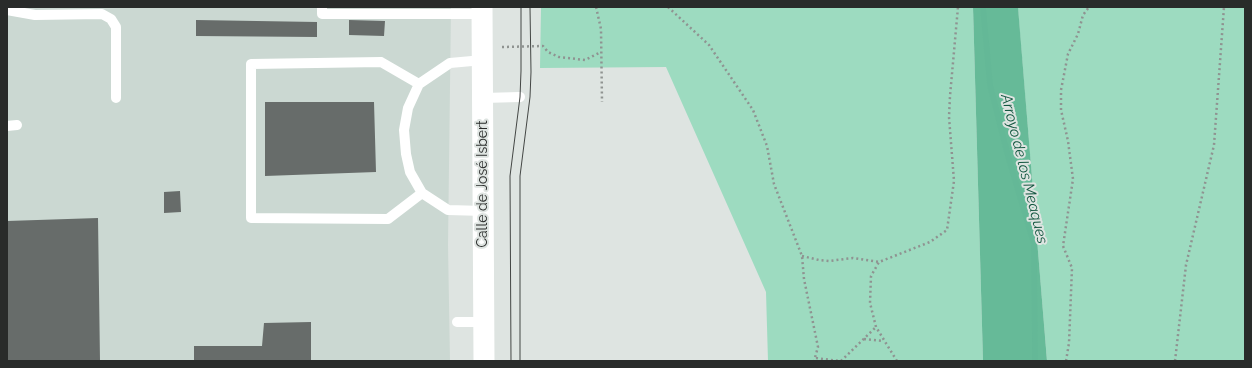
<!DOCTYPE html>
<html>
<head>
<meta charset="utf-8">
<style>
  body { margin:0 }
  #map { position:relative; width:1252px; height:368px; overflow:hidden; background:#dee4e1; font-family:Raleway,sans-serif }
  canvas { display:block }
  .frame { position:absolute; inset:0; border:8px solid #292b2a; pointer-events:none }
</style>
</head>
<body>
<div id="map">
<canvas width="1252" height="368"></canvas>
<div class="frame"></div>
</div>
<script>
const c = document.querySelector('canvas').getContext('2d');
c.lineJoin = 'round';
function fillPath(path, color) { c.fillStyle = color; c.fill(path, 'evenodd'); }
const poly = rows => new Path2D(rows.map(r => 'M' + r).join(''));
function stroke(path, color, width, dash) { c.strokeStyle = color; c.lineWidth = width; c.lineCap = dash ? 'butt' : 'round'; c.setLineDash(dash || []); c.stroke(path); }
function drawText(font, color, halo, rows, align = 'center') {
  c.font = font + ' Raleway,sans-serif'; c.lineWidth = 4; c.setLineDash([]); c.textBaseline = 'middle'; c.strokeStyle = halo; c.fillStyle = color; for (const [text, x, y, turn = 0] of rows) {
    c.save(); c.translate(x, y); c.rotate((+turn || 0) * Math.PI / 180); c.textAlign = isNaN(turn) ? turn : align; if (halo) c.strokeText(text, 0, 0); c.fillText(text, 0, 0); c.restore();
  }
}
fillPath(poly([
  [7,7,451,7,448,245,450,361,7,361]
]), '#cbd8d2');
fillPath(poly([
  [541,7,973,7,983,361,768,361,766,292,666,67,540,68],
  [1018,7,1245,7,1245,361,1047,361,1018,9]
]), '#9ddbc0');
fillPath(poly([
  [973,7,1018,7,1047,361,983,361]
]), '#66ba98');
stroke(poly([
  [983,7,990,85,1008,156,1034,244,1035,361]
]), '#64b897', 5.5);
fillPath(poly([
  [196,20,317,22,317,37,196,36],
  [349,20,385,21,384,36,349,35],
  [265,102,374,102,376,172,265,176],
  [180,191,181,212,164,213,164,192],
  [98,218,100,361,7,361,7,221],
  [311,322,311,361,194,361,194,346,262,346,264,323]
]), '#676c6a');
stroke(poly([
  [596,7,601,29,602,102],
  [668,7,709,45,753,110,767,146,774,184,802,256,804,279,818,347,814,361],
  [502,47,543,46,548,52,559,57,585,60,601,52],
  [802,256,819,260,829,261,853,258,879,262],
  [864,339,883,341],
  [816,358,839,361],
  [841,361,876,327],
  [897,361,876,327,870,303,871,276,879,262,930,242,947,230,954,181,949,117,950,96,958,7],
  [1066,361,1069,343,1072,268,1063,246,1073,179,1068,141,1061,110,1061,90,1068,54,1078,34,1083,15,1089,7],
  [1175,361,1186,265,1214,145,1224,7]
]), '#8f9391', 2.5, [2, 3]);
stroke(poly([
  [322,7,322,14,482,14],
  [7,10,35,15,102,14,111,19,116,27,116,98],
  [381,62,419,84,408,108,404,130,406,154,410,172,422,193,388,219,251,218,251,64,381,62],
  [419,84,450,63,483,60],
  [483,98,520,97],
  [7,126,17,125],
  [422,193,448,210,484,211],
  [457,322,484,322]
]), '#fff', 10);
stroke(poly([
  [482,7,484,361]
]), '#fff', 21);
stroke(poly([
  [511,361,510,176,520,97,521,71,521,7],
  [520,361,520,176,530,97,531,72,530,7]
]), '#434644', 1);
drawText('14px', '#292b2a', '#dee4e1', [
  ["Calle de José Isbert",483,184,-90]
]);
drawText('italic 15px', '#145841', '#dee4e1', [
  ["Arroyo de los Meaques",1024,169,76]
]);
</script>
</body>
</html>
